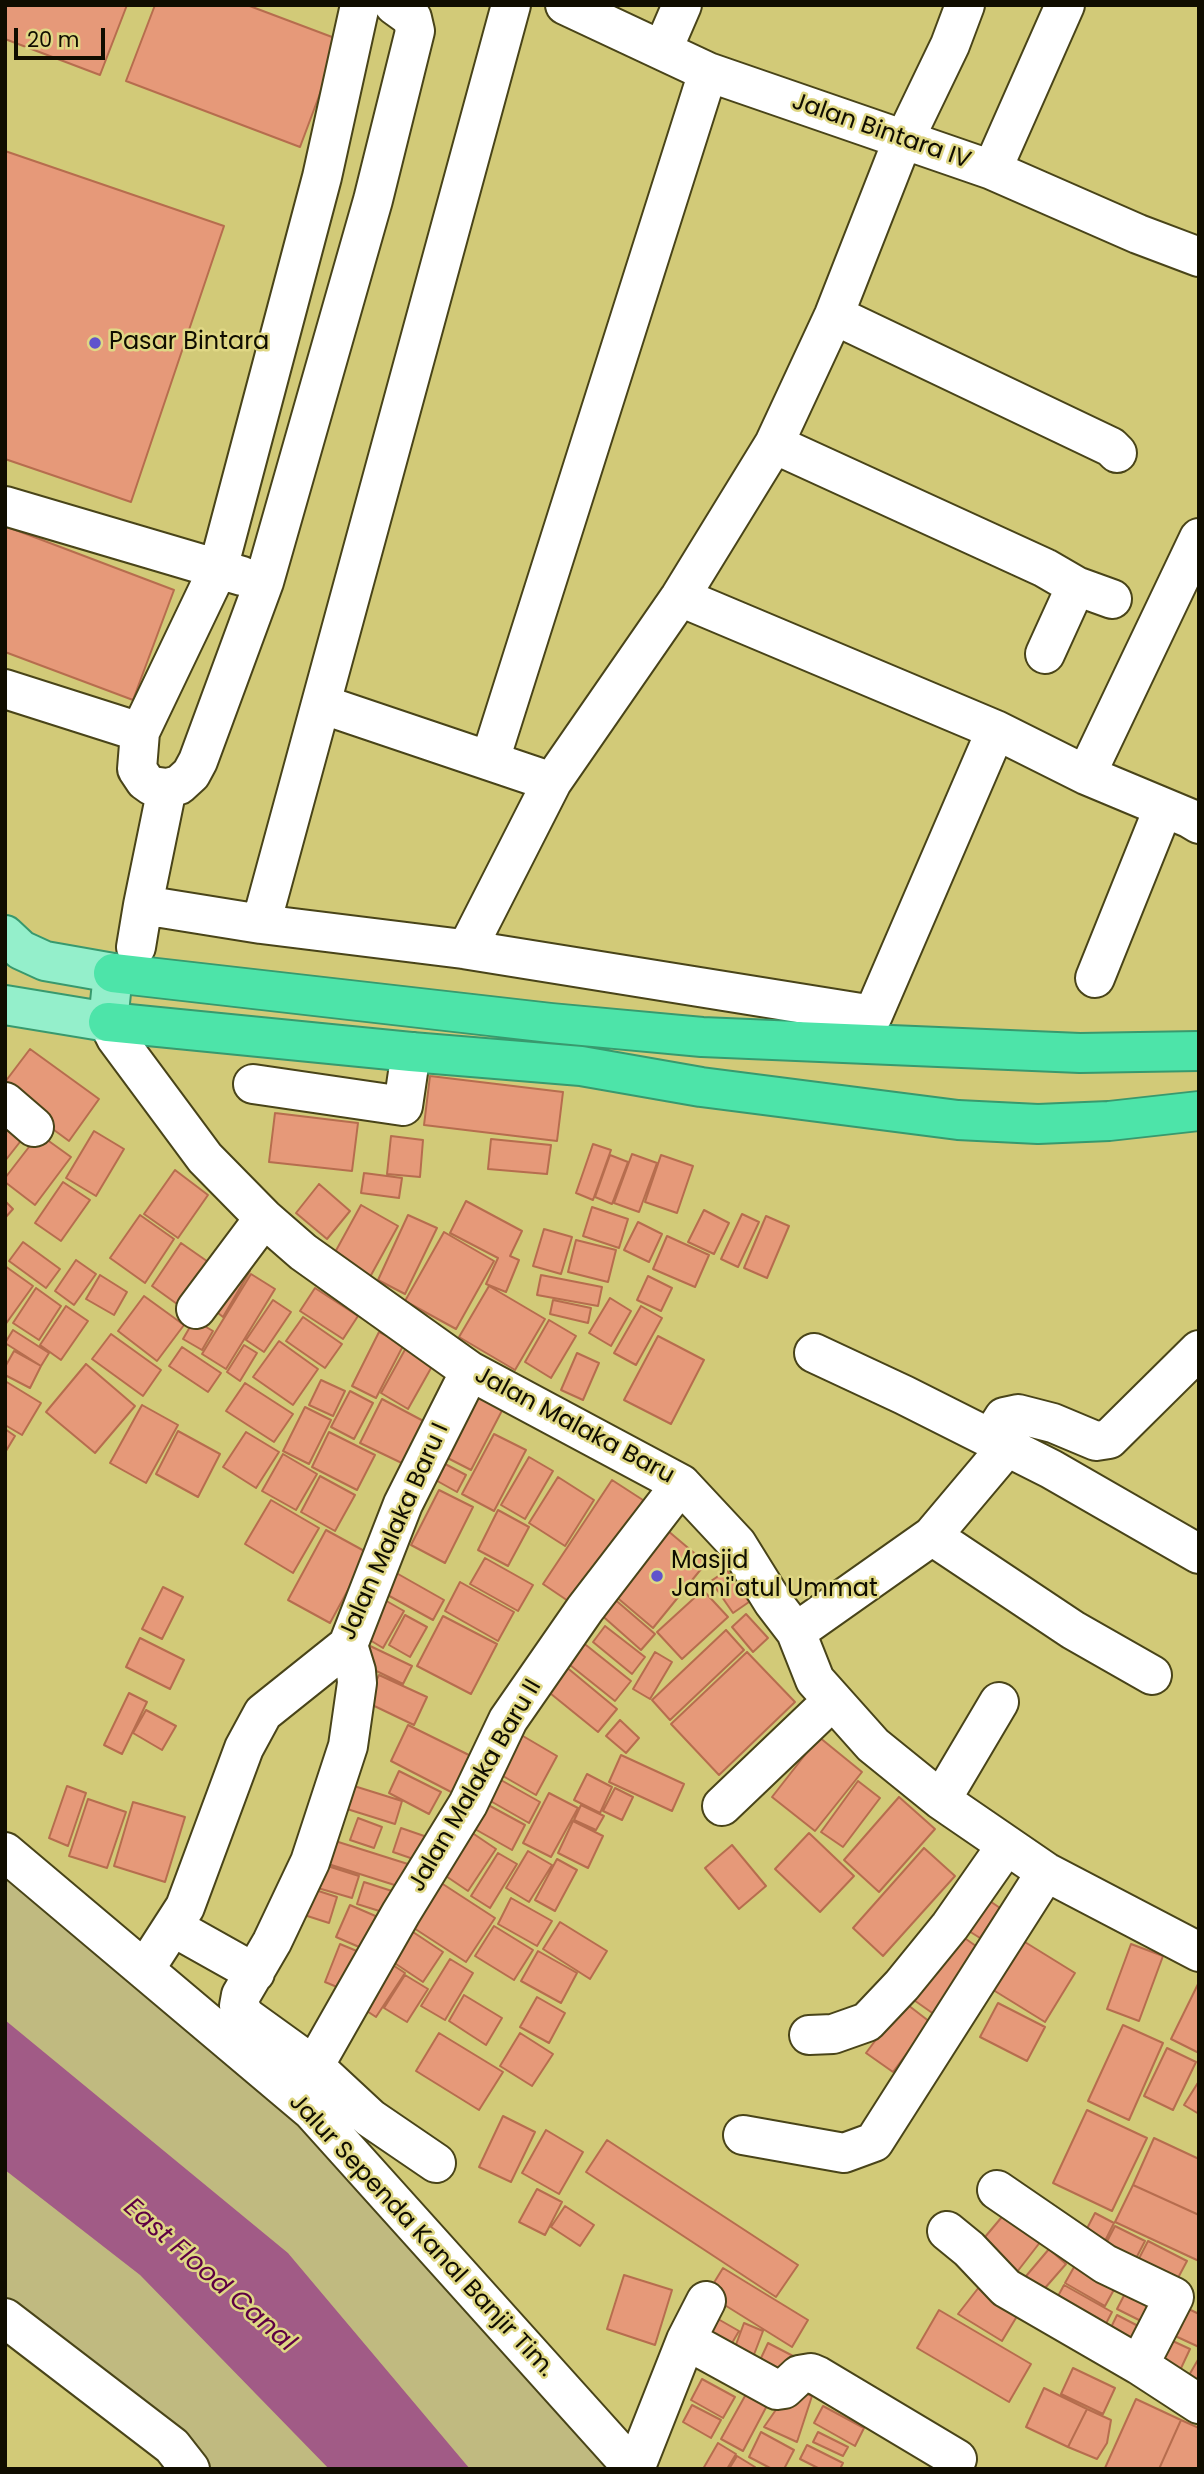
<!DOCTYPE html>
<html>
<head>
<meta charset="utf-8">
<style>
  body { margin:0 }
  #map { position:relative; width:1204px; height:2474px; overflow:hidden; background:#d2ca78; font-family:Poppins,sans-serif }
  canvas { display:block }
  .frame { position:absolute; inset:0; border:7px solid #100d00; pointer-events:none }
  .scale { position:absolute; left:14px; top:28px; width:91px; height:32px; box-sizing:border-box; border:4px solid #100d00; border-top:0; padding-left:9px; font-size:21px; line-height:24px; white-space:nowrap; color:#100d00; -webkit-text-stroke:5px #dfd785; paint-order:stroke }
</style>
</head>
<body>
<div id="map">
<canvas width="1204" height="2474"></canvas>
<div class="frame"></div>
<div class="scale">20 m</div>
</div>
<script>
const c = document.querySelector('canvas').getContext('2d');
c.lineJoin = 'round';
function fillPath(path, color) { c.fillStyle = color; c.fill(path, 'evenodd'); }
const poly = rows => new Path2D(rows.map(r => 'M' + r).join(''));
function stroke(path, color, width, dash) { c.strokeStyle = color; c.lineWidth = width; c.lineCap = dash ? 'butt' : 'round'; c.setLineDash(dash || []); c.stroke(path); }
function drawText(font, color, halo, rows, align = 'center') {
  c.font = font + ' Poppins,sans-serif'; c.lineWidth = 5; c.setLineDash([]); c.textBaseline = 'middle'; c.strokeStyle = halo; c.fillStyle = color; for (const [text, x, y, turn = 0] of rows) {
    c.save(); c.translate(x, y); c.rotate((+turn || 0) * Math.PI / 180); c.textAlign = isNaN(turn) ? turn : align; if (halo) c.strokeText(text, 0, 0); c.fillText(text, 0, 0); c.restore();
  }
}
fillPath(poly([
  [5,1854,264,2070,634,2469,470,2469,288,2253,5,2020],
  [5,2170,140,2275,329,2469,190,2469,5,2319]
]), '#c0ba80');
fillPath(poly([
  [5,2020,288,2253,470,2469,329,2469,140,2275,5,2170]
]), '#a15b86');
const building = poly([
  [5,5,127,5,100,75,5,39,5,5],
  [155,5,247,5,340,40,300,147,126,81,155,5],
  [5,151,224,226,131,502,5,459,5,151],
  [5,526,174,590,133,700,5,652,5,526],
  [30,1049,99,1099,69,1141,5,1094,5,1082,30,1049],
  [430,1076,563,1092,557,1141,424,1125,430,1076],
  [275,1113,358,1123,352,1171,269,1162,275,1113],
  [5,1116,27,1133,5,1161,5,1116],
  [94,1131,124,1149,96,1196,66,1178,94,1131],
  [39,1134,71,1157,35,1205,5,1182,5,1178,39,1134],
  [391,1136,423,1140,420,1177,387,1174,391,1136],
  [491,1139,551,1145,547,1174,488,1169,491,1139],
  [593,1144,611,1150,593,1200,576,1193,593,1144],
  [632,1154,657,1163,639,1212,614,1203,632,1154],
  [610,1155,628,1162,612,1204,595,1197,610,1155],
  [661,1155,693,1166,677,1213,645,1202,661,1155],
  [175,1170,208,1195,178,1238,144,1214,175,1170],
  [364,1173,402,1178,399,1198,361,1193,364,1173],
  [63,1182,90,1200,61,1241,35,1223,63,1182],
  [319,1184,350,1211,327,1239,296,1213,319,1184],
  [5,1201,13,1209,5,1218,5,1201],
  [466,1201,522,1231,510,1256,519,1260,506,1292,486,1284,498,1258,450,1233,466,1201],
  [361,1205,398,1226,370,1277,333,1256,361,1205],
  [592,1207,628,1219,619,1248,583,1236,592,1207],
  [704,1210,729,1223,714,1254,688,1242,704,1210],
  [742,1214,759,1222,738,1267,721,1259,742,1214],
  [140,1215,174,1239,145,1283,110,1258,140,1215],
  [408,1215,437,1228,405,1294,378,1280,408,1215],
  [766,1216,789,1226,767,1278,744,1268,766,1216],
  [638,1222,662,1234,649,1262,624,1250,638,1222],
  [544,1229,572,1237,561,1274,533,1266,544,1229],
  [444,1232,494,1261,456,1329,405,1301,444,1232],
  [667,1236,709,1255,695,1287,653,1269,667,1236],
  [576,1240,616,1250,608,1282,568,1272,576,1240],
  [23,1242,60,1269,46,1288,9,1261,23,1242],
  [181,1243,214,1266,184,1309,152,1286,181,1243],
  [76,1260,96,1274,74,1305,55,1291,76,1260],
  [238,1264,250,1271,223,1317,212,1308,238,1264],
  [5,1266,33,1286,5,1325,5,1266],
  [251,1274,275,1289,226,1369,202,1354,251,1274],
  [100,1275,127,1292,114,1315,86,1299,100,1275],
  [541,1275,602,1287,598,1306,537,1295,541,1275],
  [648,1276,672,1288,661,1311,637,1300,648,1276],
  [489,1286,545,1319,515,1370,459,1337,489,1286],
  [36,1288,61,1306,39,1340,13,1323,36,1288],
  [315,1288,358,1316,343,1339,300,1311,315,1288],
  [144,1296,184,1325,157,1361,118,1331,144,1296],
  [610,1298,631,1311,611,1346,589,1333,610,1298],
  [273,1300,291,1312,264,1352,246,1340,273,1300],
  [553,1300,591,1308,588,1323,550,1314,553,1300],
  [66,1306,88,1321,61,1360,40,1345,66,1306],
  [641,1306,662,1318,636,1365,614,1353,641,1306],
  [303,1317,342,1344,325,1368,286,1341,303,1317],
  [194,1320,213,1331,202,1350,183,1339,194,1320],
  [549,1320,576,1336,551,1378,525,1362,549,1320],
  [13,1330,49,1353,41,1366,5,1343,13,1330],
  [379,1332,404,1344,376,1398,352,1386,379,1332],
  [111,1334,161,1370,143,1396,92,1359,111,1334],
  [658,1336,704,1360,671,1424,624,1400,658,1336],
  [279,1341,318,1369,293,1405,253,1377,279,1341],
  [244,1345,257,1353,240,1381,227,1372,244,1345],
  [407,1346,435,1361,408,1409,381,1393,407,1346],
  [182,1347,221,1373,208,1392,169,1366,182,1347],
  [14,1351,41,1366,30,1388,5,1375,5,1367,14,1351],
  [577,1353,599,1363,583,1400,561,1390,577,1353],
  [86,1364,135,1406,95,1453,46,1412,86,1364],
  [321,1380,345,1391,333,1416,309,1405,321,1380],
  [5,1381,41,1403,22,1435,5,1425,5,1381],
  [468,1381,507,1401,471,1470,432,1450,468,1381],
  [245,1383,293,1414,274,1442,226,1411,245,1383],
  [350,1391,373,1403,354,1439,331,1427,350,1391],
  [382,1399,429,1424,408,1466,360,1443,382,1399],
  [142,1405,178,1425,146,1483,110,1463,142,1405],
  [305,1407,331,1420,309,1464,283,1451,305,1407],
  [5,1429,15,1436,6,1451,5,1451,5,1429],
  [178,1431,220,1454,198,1497,156,1474,178,1431],
  [246,1432,279,1452,256,1488,223,1467,246,1432],
  [329,1432,375,1455,357,1490,312,1467,329,1432],
  [494,1434,526,1450,494,1511,462,1494,494,1434],
  [283,1454,317,1474,296,1510,262,1491,283,1454],
  [432,1457,466,1475,457,1492,423,1473,432,1457],
  [529,1457,553,1471,525,1519,501,1505,529,1457],
  [320,1476,355,1495,335,1531,301,1512,320,1476],
  [558,1477,594,1500,565,1546,529,1523,558,1477],
  [612,1480,646,1502,577,1607,543,1584,612,1480],
  [439,1490,473,1507,445,1563,411,1545,439,1490],
  [271,1500,319,1528,293,1573,245,1544,271,1500],
  [498,1510,529,1527,508,1566,478,1550,498,1510],
  [661,1525,706,1563,653,1628,607,1589,661,1525],
  [326,1530,368,1553,330,1623,288,1600,326,1530],
  [485,1558,533,1585,518,1611,470,1584,485,1558],
  [384,1566,444,1600,433,1620,373,1587,384,1566],
  [727,1570,749,1602,733,1613,711,1581,727,1570],
  [460,1582,514,1612,498,1641,445,1611,460,1582],
  [163,1587,183,1597,162,1639,142,1629,163,1587],
  [703,1590,728,1617,682,1659,657,1632,703,1590],
  [376,1595,404,1611,383,1648,355,1631,376,1595],
  [612,1597,655,1634,641,1650,598,1612,612,1597],
  [746,1614,768,1638,753,1652,732,1627,746,1614],
  [405,1615,427,1627,410,1657,389,1645,405,1615],
  [443,1616,497,1644,471,1694,417,1666,443,1616],
  [605,1626,645,1657,632,1674,593,1642,605,1626],
  [726,1630,744,1650,670,1720,652,1700,726,1630],
  [140,1638,184,1660,170,1689,126,1667,140,1638],
  [581,1641,631,1681,615,1701,565,1661,581,1641],
  [366,1644,412,1666,403,1684,358,1662,366,1644],
  [655,1652,672,1662,650,1699,633,1689,655,1652],
  [747,1652,795,1702,719,1775,671,1724,747,1652],
  [559,1661,617,1709,598,1732,540,1685,559,1661],
  [379,1675,427,1697,414,1725,366,1702,379,1675],
  [129,1693,147,1702,122,1754,104,1745,129,1693],
  [146,1710,176,1726,162,1750,133,1733,146,1710],
  [620,1720,639,1738,626,1753,606,1736,620,1720],
  [408,1725,473,1757,455,1794,391,1761,408,1725],
  [511,1729,557,1756,536,1795,489,1768,511,1729],
  [819,1737,862,1772,815,1831,772,1797,819,1737],
  [621,1755,684,1784,672,1811,609,1782,621,1755],
  [399,1771,441,1792,429,1814,389,1793,399,1771],
  [587,1774,612,1787,600,1813,574,1800,587,1774],
  [492,1775,540,1802,529,1823,480,1795,492,1775],
  [858,1781,880,1798,843,1847,821,1832,858,1781],
  [67,1786,86,1793,68,1846,49,1838,67,1786],
  [354,1786,402,1801,395,1824,347,1809,354,1786],
  [615,1788,633,1797,622,1820,603,1811,615,1788],
  [549,1793,578,1808,551,1857,523,1843,549,1793],
  [899,1797,935,1829,879,1892,844,1860,899,1797],
  [88,1799,126,1812,107,1868,69,1856,88,1799],
  [479,1800,525,1825,512,1850,466,1824,479,1800],
  [133,1802,185,1817,165,1882,114,1866,133,1802],
  [581,1805,604,1816,596,1830,574,1820,581,1805],
  [358,1818,382,1827,374,1848,350,1840,358,1818],
  [573,1821,603,1836,588,1868,558,1853,573,1821],
  [401,1828,430,1838,422,1862,393,1852,401,1828],
  [465,1828,496,1849,468,1891,437,1870,465,1828],
  [809,1833,854,1876,820,1912,775,1869,809,1833],
  [332,1840,411,1865,404,1888,325,1863,332,1840],
  [732,1845,766,1886,739,1909,705,1868,732,1845],
  [924,1848,955,1876,883,1956,853,1928,924,1848],
  [528,1851,552,1865,529,1902,506,1888,528,1851],
  [498,1853,517,1864,490,1908,471,1896,498,1853],
  [557,1859,577,1870,555,1911,535,1900,557,1859],
  [318,1863,359,1876,352,1898,311,1886,318,1863],
  [432,1877,495,1918,466,1962,403,1921,432,1877],
  [364,1882,395,1892,389,1914,357,1904,364,1882],
  [303,1886,337,1897,329,1923,295,1912,303,1886],
  [981,1895,1000,1908,980,1938,961,1926,981,1895],
  [511,1898,552,1921,537,1946,498,1924,511,1898],
  [350,1905,387,1921,373,1953,336,1937,350,1905],
  [560,1922,607,1951,590,1979,543,1949,560,1922],
  [404,1926,443,1952,423,1982,384,1956,404,1926],
  [494,1926,533,1950,514,1980,475,1956,494,1926],
  [956,1932,983,1951,938,2017,911,1998,956,1932],
  [1020,1939,1075,1973,1045,2022,990,1988,1020,1939],
  [340,1944,364,1954,349,1992,325,1982,340,1944],
  [1131,1944,1163,1956,1139,2021,1107,2009,1131,1944],
  [538,1951,577,1973,561,2003,521,1981,538,1951],
  [382,1958,405,1973,376,2017,353,2002,382,1958],
  [450,1959,473,1973,445,2020,421,2006,450,1959],
  [405,1975,428,1989,407,2022,384,2008,405,1975],
  [1199,1982,1199,2053,1171,2039,1199,1982],
  [464,1995,502,2018,486,2045,449,2021,464,1995],
  [537,1997,565,2013,549,2043,520,2027,537,1997],
  [904,2002,930,2022,893,2072,866,2053,904,2002],
  [998,2003,1045,2027,1027,2061,980,2037,998,2003],
  [1123,2025,1163,2043,1129,2120,1088,2101,1123,2025],
  [439,2033,503,2072,479,2110,416,2071,439,2033],
  [520,2033,553,2054,532,2086,500,2066,520,2033],
  [1167,2048,1196,2062,1173,2110,1144,2096,1167,2048],
  [1199,2081,1199,2114,1184,2105,1199,2081],
  [1087,2110,1147,2138,1112,2211,1053,2183,1087,2110],
  [503,2116,535,2132,511,2182,479,2167,503,2116],
  [546,2130,583,2152,559,2194,522,2173,546,2130],
  [1154,2138,1199,2159,1199,2215,1133,2185,1154,2138],
  [607,2140,798,2265,776,2297,586,2172,607,2140],
  [1133,2185,1199,2215,1199,2261,1115,2222,1133,2185],
  [537,2189,562,2202,545,2235,519,2222,537,2189],
  [1012,2205,1048,2232,1010,2281,974,2250,1012,2205],
  [565,2206,594,2225,580,2246,551,2227,565,2206],
  [1095,2213,1114,2223,1099,2253,1079,2244,1095,2213],
  [1115,2226,1145,2241,1129,2272,1099,2257,1115,2226],
  [1148,2241,1187,2261,1171,2291,1132,2272,1148,2241],
  [1049,2249,1066,2264,1038,2296,1021,2282,1049,2249],
  [1082,2253,1122,2275,1105,2306,1065,2283,1082,2253],
  [723,2268,808,2320,792,2347,707,2294,723,2268],
  [624,2275,672,2290,655,2345,607,2329,624,2275],
  [983,2282,1025,2303,1002,2341,958,2314,983,2282],
  [1130,2284,1162,2299,1149,2325,1117,2309,1130,2284],
  [1064,2285,1112,2312,1100,2335,1051,2309,1064,2285],
  [1172,2301,1199,2314,1199,2347,1160,2329,1172,2301],
  [939,2310,1031,2364,1009,2402,917,2348,939,2310],
  [704,2311,739,2331,728,2350,693,2330,704,2311],
  [1117,2315,1144,2329,1130,2355,1104,2342,1117,2315],
  [744,2323,763,2331,750,2365,731,2358,744,2323],
  [1164,2337,1190,2349,1175,2381,1149,2369,1164,2337],
  [768,2343,795,2357,780,2382,755,2371,768,2343],
  [1199,2358,1199,2399,1181,2389,1199,2358],
  [1073,2368,1115,2388,1103,2414,1061,2394,1073,2368],
  [702,2379,735,2397,723,2418,691,2400,702,2379],
  [750,2387,771,2398,743,2451,721,2439,750,2387],
  [791,2388,812,2396,797,2442,764,2427,791,2388],
  [1044,2388,1087,2409,1068,2447,1026,2427,1044,2388],
  [1136,2399,1181,2420,1159,2469,1105,2468,1136,2399],
  [692,2405,721,2420,711,2438,683,2422,692,2405],
  [823,2406,864,2428,855,2446,814,2423,823,2406],
  [1087,2409,1111,2420,1107,2443,1097,2459,1068,2447,1087,2409],
  [1181,2420,1199,2428,1199,2469,1159,2469,1181,2420],
  [761,2432,794,2450,784,2469,772,2469,749,2457,761,2432],
  [818,2432,848,2447,843,2456,813,2442,818,2432],
  [718,2443,736,2454,727,2469,703,2469,718,2443],
  [807,2445,843,2463,840,2469,820,2469,800,2459,807,2445],
  [737,2456,755,2467,754,2469,729,2469,737,2456]
]);
fillPath(building, '#e69979');
stroke(building, '#b66d4e', 2);
const minor = poly([
  [360,5,322,177,218,569,140,732,137,769,145,781,152,786,167,788,179,785,191,774,198,761,264,582,373,200,415,31,412,18,394,5],
  [565,5,708,72,992,170,1138,234,1199,257],
  [663,49,682,5],
  [992,170,1065,5],
  [834,315,1111,447,1117,453],
  [774,444,1045,568,1076,586,1112,599],
  [5,506,242,576],
  [680,597,996,730,1086,775,1189,818,1199,824],
  [1045,654,1076,586],
  [5,689,140,732],
  [321,704,552,782],
  [490,760,708,72],
  [1086,775,1199,538],
  [143,905,167,788],
  [261,924,511,5],
  [136,947,143,905,261,924,463,949,873,1015,996,730],
  [463,949,472,939,552,782,680,597,774,444,834,315,896,157,950,45,965,5],
  [1095,978,1163,809],
  [108,1022,116,1038,205,1158,264,1218,303,1252,470,1371,681,1484,737,1544,773,1602,796,1632,815,1680,873,1745,941,1800,1046,1872,1199,1952],
  [253,1084,403,1106,411,1052],
  [5,1102,34,1127],
  [196,1309,264,1218],
  [814,1353,904,1395,1051,1469,1199,1554],
  [990,1439,1004,1417,1018,1414,1053,1423,1096,1441,1109,1439,1199,1350],
  [932,1536,1073,1630,1152,1675],
  [796,1632,932,1536,1007,1447],
  [348,1645,356,1671,357,1683,348,1746,310,1862,272,1942,241,1995,239,2006,246,2017,314,2066,370,2118,436,2163],
  [941,1800,999,1702],
  [722,1806,832,1701],
  [5,1852,312,2111,634,2469],
  [173,1927,255,1973],
  [145,1969,185,1907,244,1748,263,1713,348,1645,403,1504,470,1371],
  [809,2035,833,2034,867,2022,902,1985,950,1926,1006,1846],
  [314,2066,401,1913,468,1804,508,1720,585,1609,681,1484],
  [743,2135,844,2153,874,2142,1046,1872],
  [997,2190,1105,2264,1174,2297,1139,2365],
  [947,2231,969,2249,1006,2288,1139,2365,1199,2404],
  [5,2318,172,2446,190,2469],
  [686,2340,777,2390,784,2389,799,2375,811,2373,818,2376,957,2459],
  [635,2469,686,2340,706,2301]
]);
const major = poly([
  [5,935,21,950,45,961,113,973,108,1022,5,1005]
]);
const highway = poly([
  [113,973,551,1023,702,1037,1080,1053,1199,1051],
  [108,1022,411,1052,581,1066,701,1087,958,1120,1038,1124,1109,1121,1199,1111]
]);
stroke(minor, '#494419', 42);
stroke(major, '#38996e', 42);
stroke(highway, '#38996e', 42);
stroke(minor, '#fff', 38);
stroke(major, '#94efcb', 38);
stroke(highway, '#4de4a9', 38);
for (const [x, y, r, color] of [
  [95,343,7,"#6053cc"],
  [657,1576,7,"#6053cc"]
]) { const dot = new Path2D(); dot.arc(x, y, r, 0, 2 * Math.PI); c.fillStyle = color; c.fill(dot); stroke(dot, '#dfd785', 2.5); }
drawText('24px', '#100d00', '#dfd785', [
  ["Jalan Bintara IV",881,132,19],
  ["Jalan Malaka Baru",574,1426,28],
  ["Jalan Malaka Baru I",395,1532,-66],
  ["Jalan Malaka Baru II",476,1786,-60],
  ["Jalur Sependa Kanal Banjir Tim.",421,2236,47]
]);
drawText('24px', '#100d00', '#dfd785', [
  ["Pasar Bintara",109,343],
  ["Masjid",671,1562],
  ["Jami'atul Ummat",671,1590]
], 'left');
drawText('italic 26px', '#5d0044', '#dfd785', [
  ["East Flood Canal",209,2276,41]
]);
</script>
</body>
</html>
